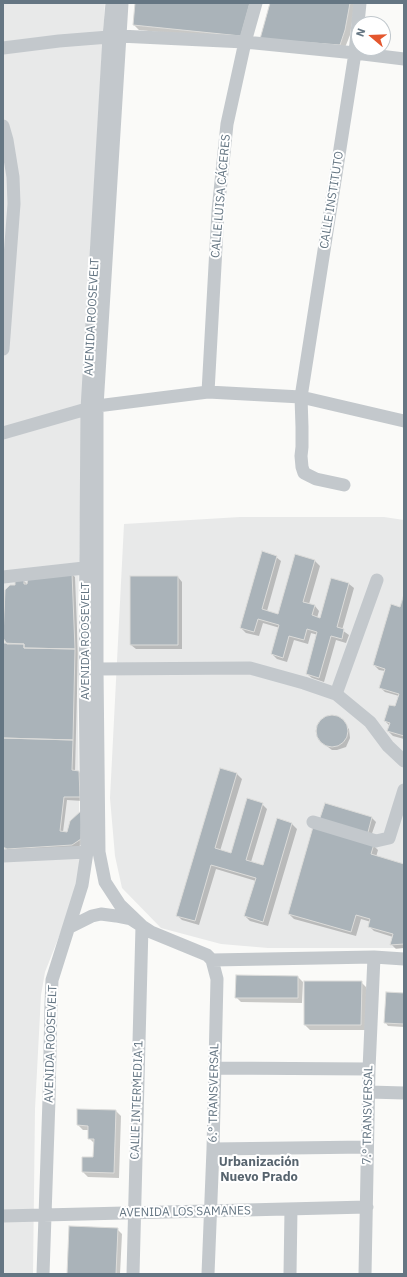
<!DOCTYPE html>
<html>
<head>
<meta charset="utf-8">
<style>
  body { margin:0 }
  #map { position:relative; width:407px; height:1277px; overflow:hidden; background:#fafaf8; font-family:"IBM Plex Sans",sans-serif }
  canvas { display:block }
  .frame { position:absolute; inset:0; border:4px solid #657683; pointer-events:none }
  .north { position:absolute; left:351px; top:16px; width:40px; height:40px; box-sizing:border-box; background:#fff; border:1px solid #c1c8cd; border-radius:50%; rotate:289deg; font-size:11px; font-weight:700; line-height:16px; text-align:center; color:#657683 }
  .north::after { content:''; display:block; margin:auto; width:14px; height:18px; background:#e4572e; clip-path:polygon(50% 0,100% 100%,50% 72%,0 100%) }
</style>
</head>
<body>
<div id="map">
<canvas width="407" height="1277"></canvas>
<div class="frame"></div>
<div class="north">N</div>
</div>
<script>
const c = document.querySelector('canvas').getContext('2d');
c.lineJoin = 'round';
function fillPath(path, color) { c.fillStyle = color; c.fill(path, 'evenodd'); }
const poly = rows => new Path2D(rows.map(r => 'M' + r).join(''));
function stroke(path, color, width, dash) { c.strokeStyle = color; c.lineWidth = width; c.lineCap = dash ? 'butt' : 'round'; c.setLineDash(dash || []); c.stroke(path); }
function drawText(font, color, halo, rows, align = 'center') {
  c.font = font + ' "IBM Plex Sans",sans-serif'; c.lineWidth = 4; c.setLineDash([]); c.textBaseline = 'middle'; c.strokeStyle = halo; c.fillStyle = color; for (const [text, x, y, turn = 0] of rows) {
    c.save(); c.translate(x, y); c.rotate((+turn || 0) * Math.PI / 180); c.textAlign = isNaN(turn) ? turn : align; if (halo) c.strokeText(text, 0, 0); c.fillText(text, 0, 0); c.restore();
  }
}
fillPath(poly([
  [3,3,105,3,83,377,77,654,80,871,71,906,45,972,41,995,35,1109,33,1274,3,1274],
  [240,517,384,517,404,520,404,948,268,948,221,944,161,928,122,888,115,856,110,798,124,524]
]), '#e8e9e9');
fillPath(poly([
  [136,3,256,3,245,41,139,30,134,25],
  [271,3,355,3,350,35,344,50],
  [296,556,315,561,320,566,309,604,315,606,319,611,317,618,321,619,349,584,354,588,342,630,349,635,346,643,336,640,324,682,312,678,307,674,318,635,311,633,308,644,294,640,287,662,277,659,272,654,280,628,263,623,259,636,246,633,241,628,276,557,281,561,267,611,279,615],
  [72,574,75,577,78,654,75,772,79,772,82,775,83,801,67,800,63,832,67,833,71,822,84,842,76,849,11,852,3,847,3,658,9,645,16,586,24,581,28,585],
  [178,577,182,582,182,649,136,649,131,645],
  [404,597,404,739,393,736,388,731,390,726,385,721,395,708,399,696,385,692,380,687,385,671,379,670,374,665,401,608],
  [333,717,338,718,349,729,350,738,346,747,337,750,332,750,324,744,320,740,317,731,318,726,324,719],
  [221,769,237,774,242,779,220,851,231,854,262,804,267,809,251,862,264,866,278,820,292,824,297,829,268,926,250,921,245,916,256,881,216,869,199,925,182,920,177,915],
  [325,804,372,818,376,822,370,839],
  [373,845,378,850,376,857,404,865,404,948,396,949,391,944,393,937,374,931,369,926,371,922,361,919,356,936,294,919,289,914],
  [298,977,303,982,302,1003,241,1002,236,997],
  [361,982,366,987,366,1030,310,1030,305,1025],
  [404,994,404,1027,388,1026,385,1022],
  [78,1110,116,1111,121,1116,119,1178,88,1177,83,1172,94,1158,94,1143,89,1138,89,1130,83,1130,78,1125],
  [117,1229,122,1234,120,1274,68,1274]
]), '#0003');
const building = poly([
  [135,3,250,3,241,36,133,25,135,3],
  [270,3,350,3,345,30,340,45,260,39,270,3],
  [262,551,277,556,262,609,278,614,295,554,315,560,303,602,315,605,312,615,320,618,331,578,349,583,337,627,344,629,342,639,331,636,319,678,306,674,317,632,307,629,304,640,289,636,283,658,271,654,279,625,258,619,254,632,240,628,262,551],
  [72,573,75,649,24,648,24,644,7,644,3,638,5,590,10,585,15,585,15,580,24,580,24,584,27,584,28,576,72,573],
  [130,576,178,576,178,645,130,645,130,576],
  [404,594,404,736,387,731,390,723,384,721,389,705,395,706,399,694,379,688,385,669,373,665,391,604,400,607,404,594],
  [3,643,24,644,24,648,75,649,73,740,3,738,3,643],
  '316 731a16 16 0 1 1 32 0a16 16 0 1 1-32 0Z',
  [3,738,73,740,72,770,79,771,80,797,64,797,60,831,67,832,70,821,82,810,81,839,72,845,7,849,3,847,3,738],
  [220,768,237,773,215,848,231,853,247,798,263,803,246,860,263,865,277,818,292,823,263,922,244,916,256,878,211,865,195,921,176,916,220,768],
  [325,803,372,817,367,836,319,821,325,803],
  [313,827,374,844,371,854,404,864,404,944,390,945,393,934,368,927,370,919,356,915,351,932,288,914,313,827],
  [236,975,298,976,298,998,235,998,236,975],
  [304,981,362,981,361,1025,304,1025,304,981],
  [386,992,404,993,404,1024,384,1023,386,992],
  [77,1109,116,1110,114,1173,82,1172,82,1157,93,1157,94,1139,88,1139,88,1126,77,1125,77,1109],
  [69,1226,118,1228,116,1274,67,1274,69,1226]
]);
fillPath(building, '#aab3b9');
stroke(building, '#dcdcda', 1);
stroke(poly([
  [122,3,97,406,97,669,99,852,105,882,120,905,142,926],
  [119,36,245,42,355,53,404,59],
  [3,48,59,41,109,37],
  [3,126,7,140,13,177,14,204,3,349],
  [208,392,218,211,227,124,245,42,256,3],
  [3,433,97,406,208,392,301,397,404,421],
  [344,485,316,479,304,473,302,467,301,456,302,447,302,427,301,397,355,53,360,3],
  [3,577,93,567],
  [97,669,250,668,304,683,336,694,370,722,388,746,404,761],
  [336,694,377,580],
  [313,822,376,841,389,838,404,790],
  [3,856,87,852],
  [70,927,92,916,101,914,116,916,131,919,151,932,207,955,212,960,374,957,404,959],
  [214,1068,369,1069],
  [369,1092,404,1093],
  [213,1149,367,1147],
  [3,1216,367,1207],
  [43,1274,49,1099,51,1004,52,980,82,885,87,852,85,671,87,409,109,37,112,3],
  [133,1274,142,926],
  [208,1274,213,1149,217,979,212,960],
  [290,1274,291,1209],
  [365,1274,369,1069,374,957]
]), '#c3c8cc', 13);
drawText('12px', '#657683', '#fff', [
  ["CALLE LUISA CÁCERES",221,196,-85],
  ["CALLE INSTITUTO",332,200,-81],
  ["AVENIDA ROOSEVELT",92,317,-87],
  ["AVENIDA ROOSEVELT",86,641,-90],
  ["AVENIDA ROOSEVELT",51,1044,-88],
  ["6.° TRANSVERSAL",214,1093,-89],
  ["CALLE INTERMEDIA 1",137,1100,-88],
  ["7.° TRANSVERSAL",368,1115,-89],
  ["AVENIDA LOS SAMANES",185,1212,-1]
]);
drawText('bold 13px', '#57646e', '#fff', [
  ["Urbanización",259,1162],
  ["Nuevo Prado",259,1177]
]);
</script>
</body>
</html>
